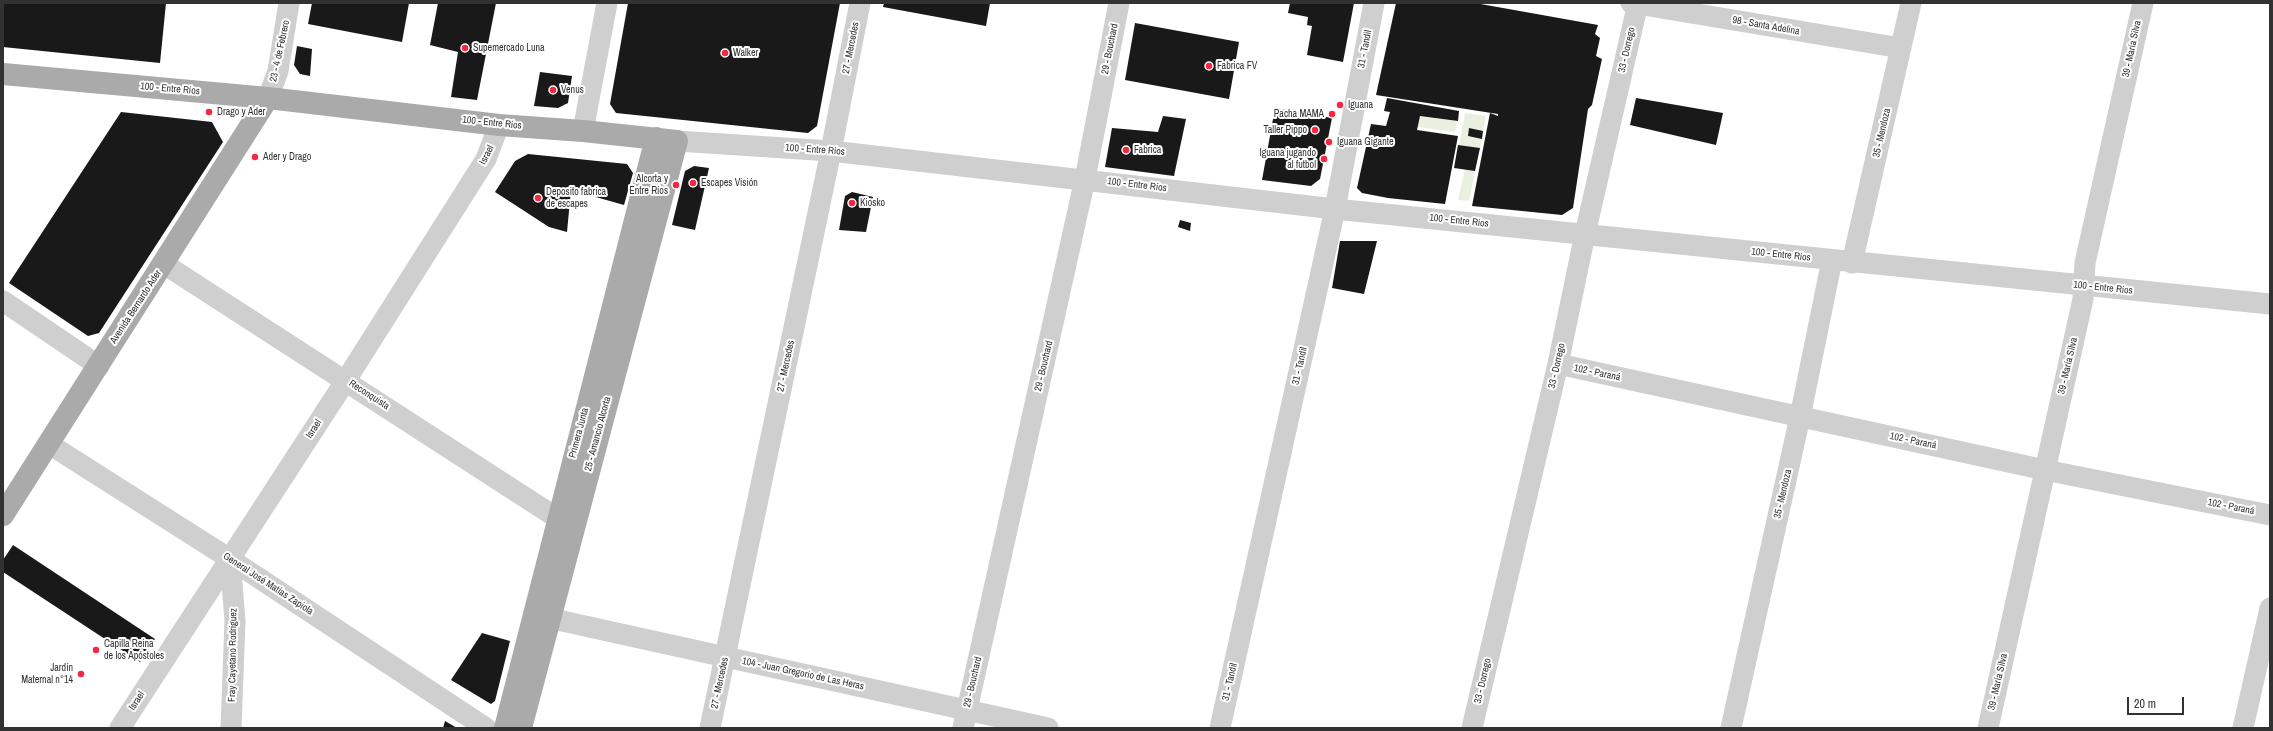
<!DOCTYPE html>
<html>
<head>
<meta charset="utf-8">
<style>
  body { margin:0 }
  #map { position:relative; width:2273px; height:731px; overflow:hidden; background:#fff; font-family:"Archivo Narrow",sans-serif }
  canvas { display:block }
  .frame { position:absolute; inset:0; border:4px solid #323232; pointer-events:none }
  .scale { position:absolute; left:2127px; top:697px; width:57px; height:18px; box-sizing:border-box; border:2px solid #323232; border-top:0; padding-left:5px; font-size:12px; line-height:14px; white-space:nowrap; color:#323232; -webkit-text-stroke:3px #fff; paint-order:stroke }
</style>
</head>
<body>
<div id="map">
<canvas width="2273" height="731"></canvas>
<div class="frame"></div>
<div class="scale">20 m</div>
</div>
<script>
const c = document.querySelector('canvas').getContext('2d');
c.lineJoin = 'round';
function fillPath(path, color) { c.fillStyle = color; c.fill(path, 'evenodd'); }
const poly = rows => new Path2D(rows.map(r => 'M' + r).join(''));
function stroke(path, color, width, dash) { c.strokeStyle = color; c.lineWidth = width; c.lineCap = dash ? 'butt' : 'round'; c.setLineDash(dash || []); c.stroke(path); }
function drawText(font, color, halo, rows, align = 'center') {
  c.font = font + ' "Archivo Narrow",sans-serif'; c.lineWidth = 4; c.setLineDash([]); c.textBaseline = 'middle'; c.strokeStyle = halo; c.fillStyle = color; for (const [text, x, y, turn = 0] of rows) {
    c.save(); c.translate(x, y); c.rotate((+turn || 0) * Math.PI / 180); c.textAlign = isNaN(turn) ? turn : align; if (halo) c.strokeText(text, 0, 0); c.fillText(text, 0, 0); c.restore();
  }
}
fillPath(poly([
  [1465,113,1486,116,1483,131,1469,129,1468,136,1482,139,1480,148,1459,145],
  [1420,116,1457,121,1455,132,1417,127],
  [1465,169,1475,171,1469,201,1458,200]
]), '#e9f0df');
fillPath(poly([
  [3,3,166,3,160,63,3,47],
  [312,3,409,3,402,42,308,24],
  [438,3,496,3,477,100,451,97,458,52,430,45],
  [628,3,840,3,817,126,808,133,616,113,610,104],
  [884,3,990,3,986,26,883,7],
  [1290,3,1354,3,1343,62,1307,55,1312,26,1307,25,1308,17,1288,13],
  [1396,3,1475,3,1598,25,1595,34,1600,38,1596,56,1602,59,1592,105,1588,109,1573,208,1562,215,1472,206,1490,113,1498,116,1498,114,1376,95],
  [1135,23,1239,42,1229,99,1125,80],
  [297,46,312,49,310,76,300,74,294,65],
  [540,72,572,76,568,103,558,108,534,106],
  [1387,98,1459,111,1458,121,1420,116,1417,130,1458,136,1445,204,1388,198,1362,193,1357,188,1371,124,1386,126,1390,112,1384,111],
  [1636,98,1723,113,1716,145,1630,125],
  [1275,108,1332,118,1320,179,1311,186,1262,180],
  [121,112,212,122,223,142,99,333,88,336,9,283],
  [1163,116,1186,119,1174,176,1105,167,1112,128,1158,132],
  [1469,128,1483,131,1482,139,1468,136],
  [1458,145,1480,148,1475,171,1454,168],
  [528,154,627,164,633,173,624,205,571,190,567,232,549,227,495,192,515,161],
  [694,166,709,168,695,230,672,225,685,171],
  [852,192,873,197,866,232,839,230,845,196],
  [1180,220,1191,223,1190,231,1178,227],
  [1340,241,1377,241,1364,294,1332,288],
  [13,545,155,639,140,662,3,572,3,560],
  [482,633,510,641,495,701,491,704,451,680],
  [445,721,457,728,443,728]
]), '#191919');
stroke(poly([
  [1631,3,1901,48],
  [268,98,278,71,289,3],
  [583,131,607,3],
  [677,141,831,151,1335,209,2270,304],
  [1852,263,1911,3],
  [164,264,557,518,574,524],
  [3,301,99,366],
  [1558,364,2045,470,2270,515],
  [49,444,230,559,486,728],
  [230,559,235,621,231,728],
  [535,615,1048,728],
  [120,728,346,380,486,159,499,125],
  [710,728,831,151,860,3],
  [963,728,1085,179,1119,3],
  [1220,728,1335,209,1374,3],
  [1472,728,1558,364,1585,234,1638,3],
  [1731,728,1800,417,1832,260],
  [1988,728,2083,299,2085,263,2143,3],
  [2243,728,2270,608]
]), '#cfcfcf', 21);
stroke(poly([
  [3,74,268,98,499,125,583,131,677,141,521,728],
  [3,515,268,98],
  [505,728,656,138]
]), '#aaa', 22);
for (const [x, y, r, color] of [
  [465,48,4,"#f62741"],
  [725,53,4,"#f62741"],
  [1209,66,4,"#f62741"],
  [553,90,4,"#f62741"],
  [1340,105,4,"#f62741"],
  [209,112,4,"#f62741"],
  [1332,114,4,"#f62741"],
  [1315,130,4,"#f62741"],
  [1329,142,4,"#f62741"],
  [1126,150,4,"#f62741"],
  [255,157,4,"#f62741"],
  [1324,159,4,"#f62741"],
  [693,183,4,"#f62741"],
  [676,185,4,"#f62741"],
  [538,198,4,"#f62741"],
  [852,203,4,"#f62741"],
  [96,650,4,"#f62741"],
  [81,674,4,"#f62741"]
]) { const dot = new Path2D(); dot.arc(x, y, r, 0, 2 * Math.PI); c.fillStyle = color; c.fill(dot); stroke(dot, '#fff', 1.5); }
drawText('10px', '#323232', '#fff', [
  ["98 - Santa Adelina",1766,26,10],
  ["27 - Mercedes",851,48,-79],
  ["29 - Bouchard",1110,49,-79],
  ["31 - Tandil",1365,49,-79],
  ["39 - María Silva",2132,49,-78],
  ["33 - Dorrego",1627,50,-77],
  ["23 - 4 de Febrero",280,51,-78],
  ["100 - Entre Ríos",170,89,5],
  ["100 - Entre Ríos",492,123,6],
  ["35 - Mendoza",1882,133,-77],
  ["100 - Entre Ríos",815,150,4],
  ["Israel",487,155,-63],
  ["100 - Entre Ríos",1137,185,7],
  ["100 - Entre Ríos",1459,221,6],
  ["100 - Entre Ríos",1781,255,6],
  ["100 - Entre Ríos",2103,288,6],
  ["Avenida Bernardo Ader",136,307,-57],
  ["27 - Mercedes",786,366,-78],
  ["29 - Bouchard",1044,366,-77],
  ["31 - Tandil",1300,366,-77],
  ["33 - Dorrego",1557,366,-77],
  ["39 - María Silva",2068,366,-77],
  ["102 - Paraná",1597,373,12],
  ["Reconquista",369,395,33],
  ["Israel",314,429,-57],
  ["Primera Junta",579,433,-75],
  ["25 - Amancio Alcorta",598,434,-75],
  ["102 - Paraná",1913,441,12],
  ["35 - Mendoza",1783,494,-77],
  ["102 - Paraná",2231,507,11],
  ["General José Matías Zapiola",268,584,33],
  ["Fray Cayetano Rodríguez",233,655,-89],
  ["104 - Juan Gregorio de Las Heras",803,674,12],
  ["33 - Dorrego",1483,681,-77],
  ["29 - Bouchard",973,682,-77],
  ["31 - Tandil",1230,682,-77],
  ["39 - María Silva",1998,682,-77],
  ["27 - Mercedes",720,683,-78],
  ["Israel",137,701,-57]
]);
drawText('10px', '#323232', '#fff', [
  ["Supemercado Luna",473,48],
  ["Walker",733,53],
  ["Fabrica FV",1217,66],
  ["Venus",561,90],
  ["Iguana",1348,105],
  ["Drago y Ader",217,112],
  ["Pacha MAMA",1324,114,"right"],
  ["Taller Pippo",1307,130,"right"],
  ["Iguana Gigante",1337,142],
  ["Fabrica",1134,150],
  ["Iguana jugando",1316,153,"right"],
  ["al futbol",1316,165,"right"],
  ["Ader y Drago",263,157],
  ["Alcorta y",668,179,"right"],
  ["Entre Ríos",668,191,"right"],
  ["Escapes Visión",701,183],
  ["Deposito fabrica",546,192],
  ["de escapes",546,204],
  ["Kiosko",860,203],
  ["Capilla Reina",104,644],
  ["de los Apóstoles",104,656],
  ["Jardín",73,668,"right"],
  ["Maternal n°14",73,680,"right"]
], 'left');
</script>
</body>
</html>
